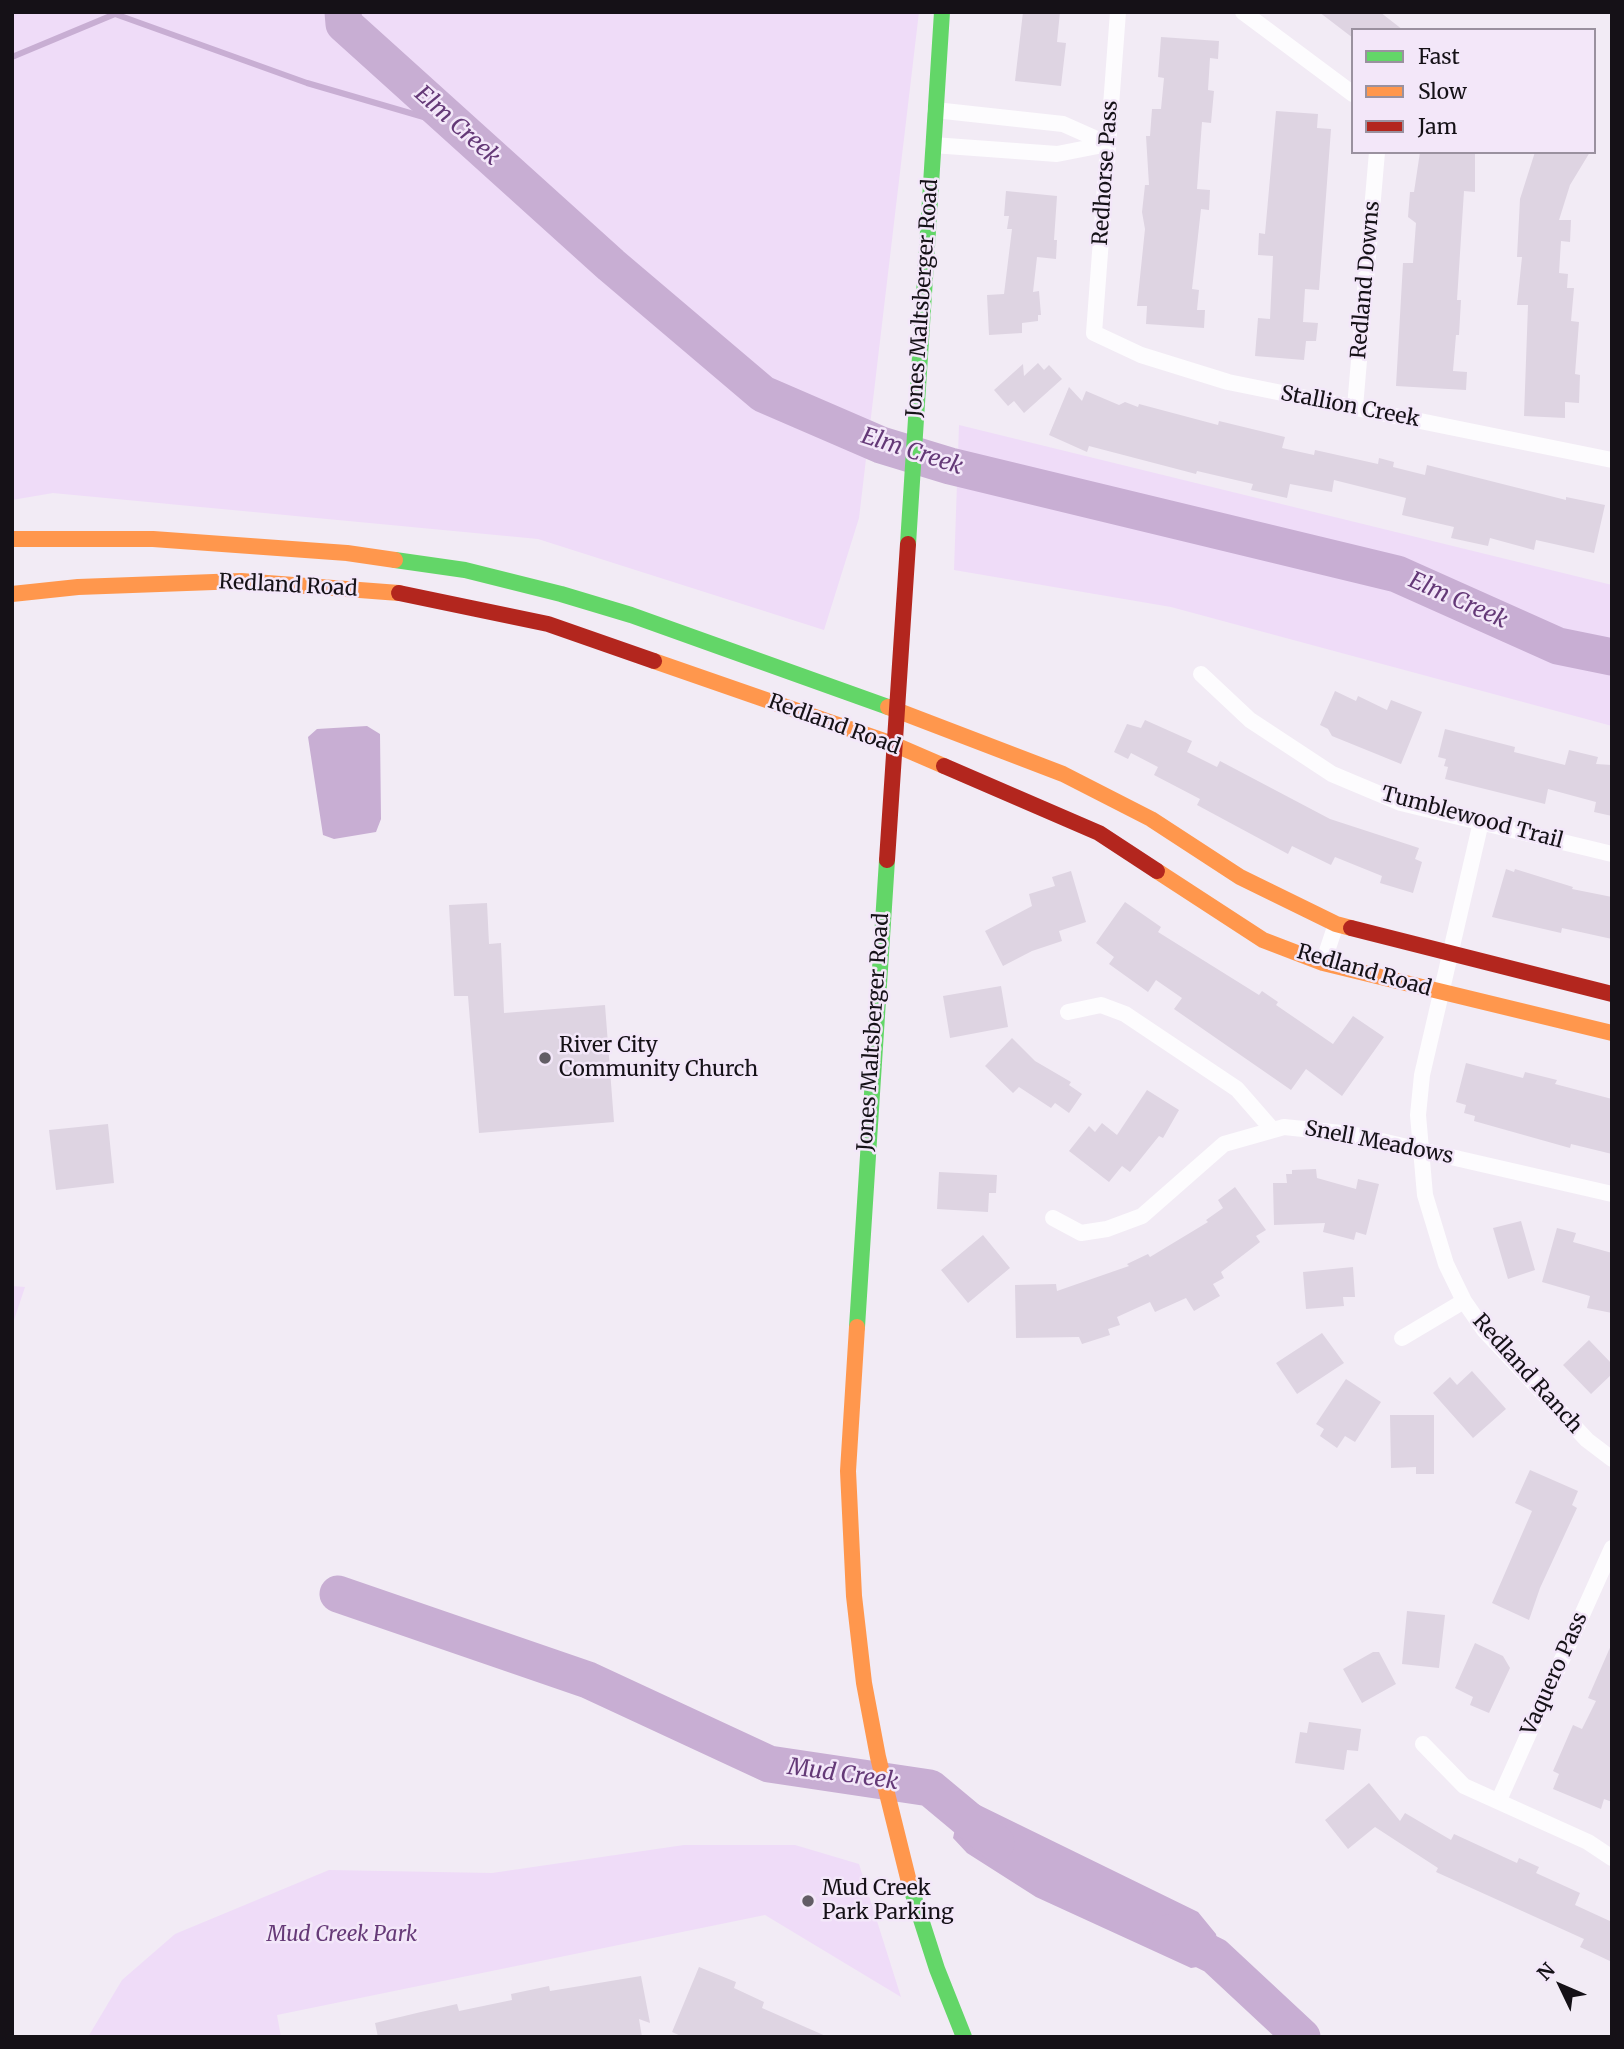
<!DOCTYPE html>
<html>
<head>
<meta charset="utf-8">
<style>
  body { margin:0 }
  #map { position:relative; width:1624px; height:2049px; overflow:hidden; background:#f2ebf5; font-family:Merriweather,serif }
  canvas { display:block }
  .frame { position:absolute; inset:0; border:14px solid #151117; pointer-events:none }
  .legend { position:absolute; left:1351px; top:28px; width:245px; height:126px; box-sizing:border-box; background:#f3e7f9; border:2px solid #9a919f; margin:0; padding:9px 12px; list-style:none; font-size:21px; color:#151117 }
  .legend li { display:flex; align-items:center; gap:14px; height:35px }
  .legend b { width:35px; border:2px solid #9a919f }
  .north { position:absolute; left:1526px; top:1951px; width:70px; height:70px; -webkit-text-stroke:5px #f3e7f9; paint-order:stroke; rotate:314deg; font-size:19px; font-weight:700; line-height:28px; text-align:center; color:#151117 }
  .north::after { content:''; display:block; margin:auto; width:24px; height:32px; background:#151117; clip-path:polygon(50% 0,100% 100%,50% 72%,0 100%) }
</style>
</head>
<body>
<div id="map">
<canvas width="1624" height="2049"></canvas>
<div class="frame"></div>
<ul class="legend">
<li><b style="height:9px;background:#63d668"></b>Fast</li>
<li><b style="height:9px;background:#ff974d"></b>Slow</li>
<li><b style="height:9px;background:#b3261e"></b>Jam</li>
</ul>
<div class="north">N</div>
</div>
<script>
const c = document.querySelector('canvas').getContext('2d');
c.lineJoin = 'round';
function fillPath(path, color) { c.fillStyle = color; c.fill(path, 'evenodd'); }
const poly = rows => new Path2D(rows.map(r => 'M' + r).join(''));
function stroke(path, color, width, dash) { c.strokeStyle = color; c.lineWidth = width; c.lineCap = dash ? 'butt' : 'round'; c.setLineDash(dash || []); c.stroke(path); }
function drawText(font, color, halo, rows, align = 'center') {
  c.font = font + ' Merriweather,serif'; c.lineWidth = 5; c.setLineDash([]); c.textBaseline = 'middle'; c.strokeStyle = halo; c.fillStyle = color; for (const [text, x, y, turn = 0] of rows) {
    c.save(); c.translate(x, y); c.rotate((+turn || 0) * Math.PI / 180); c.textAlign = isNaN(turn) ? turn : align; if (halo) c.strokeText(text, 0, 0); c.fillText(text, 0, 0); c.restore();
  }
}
fillPath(poly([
  [12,12,919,12,859,518,824,630,538,539,53,493,12,500],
  [959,425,1612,585,1612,726,1171,607,954,570],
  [12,1286,25,1287,12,1326],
  [684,1845,795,1845,859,1864,901,1997,765,1915,277,2015,281,2037,88,2037,122,1980,175,1934,329,1870,492,1873]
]), '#efdcf8');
fillPath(poly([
  [367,726,380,734,381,819,376,832,334,839,323,835,308,737,317,729],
  [961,1801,975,1803,1198,1912,1216,1934,1219,1949,1209,1965,1191,1968,1036,1897,967,1853,953,1838]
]), '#c8aed3');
stroke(poly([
  [12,57,115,14,307,83,458,127]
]), '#c8aed3', 6);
stroke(poly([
  [343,12,344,24,611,265,763,394,881,445,950,466,1397,574,1558,646,1612,657],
  [338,1594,588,1680,769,1764,930,1788,996,1843],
  [1169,1933,1215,1956,1302,2037]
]), '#c8aed3', 37);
fillPath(poly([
  [1023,12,1060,12,1057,42,1066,43,1061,86,1015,81],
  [1319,12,1380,12,1403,30,1353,30,1353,38],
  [1161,37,1219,41,1218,59,1210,58,1208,90,1214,91,1211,123,1202,122,1197,189,1210,190,1209,210,1201,209,1192,289,1199,290,1197,310,1205,310,1204,328,1146,324,1147,306,1137,306,1145,229,1142,212,1145,185,1149,185,1146,136,1150,136,1152,109,1161,109,1164,78,1158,77],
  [1276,111,1318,114,1317,128,1331,129,1319,290,1305,289,1303,322,1318,323,1316,341,1306,341,1304,360,1255,356,1258,318,1270,319,1273,256,1258,255,1259,233,1265,234],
  [1420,152,1475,152,1475,192,1464,191,1457,300,1461,300,1459,335,1456,335,1453,371,1467,372,1466,390,1396,386,1403,263,1413,263,1416,223,1408,217,1410,192,1414,192],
  [1535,152,1590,152,1570,185,1559,220,1571,220,1570,242,1561,241,1559,273,1568,274,1567,288,1574,288,1571,321,1579,322,1575,374,1580,375,1579,403,1565,402,1565,418,1524,416,1528,305,1517,305,1522,257,1517,257,1520,199],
  [1006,191,1057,196,1054,240,1057,240,1056,259,1037,257,1033,292,1039,291,1041,315,1038,315,1038,321,1022,323,1022,333,989,335,987,295,1004,294,1012,229,1007,229,1009,216,1004,216],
  [1038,363,1044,370,1049,365,1062,379,1024,413,1014,401,1008,406,994,390,1023,364,1024,376],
  [1069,387,1082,401,1086,391,1119,405,1125,402,1138,407,1139,404,1218,425,1219,421,1285,437,1282,448,1314,455,1315,450,1378,464,1379,458,1394,462,1393,467,1425,475,1427,465,1566,500,1566,497,1605,505,1594,553,1536,540,1534,550,1490,538,1488,546,1451,538,1454,527,1402,515,1406,498,1334,480,1332,492,1290,484,1287,498,1251,490,1253,484,1197,471,1196,474,1089,446,1087,452,1049,435],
  [1335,691,1356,701,1358,696,1387,710,1391,700,1422,712,1401,764,1332,736,1328,729,1320,725],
  [1145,720,1192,741,1187,752,1217,767,1220,761,1330,819,1419,848,1415,859,1422,862,1413,893,1380,883,1382,876,1335,857,1331,865,1292,846,1288,854,1197,805,1200,799,1154,775,1158,767,1131,753,1128,759,1114,752,1127,724,1141,728],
  [1445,729,1515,747,1514,752,1565,765,1569,750,1598,757,1596,764,1612,765,1612,816,1594,812,1596,802,1548,789,1545,804,1445,779,1448,767,1444,766,1446,759,1438,757],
  [1506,869,1514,872,1515,869,1573,887,1572,889,1612,897,1612,939,1562,928,1561,933,1492,917],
  [1071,871,1086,922,1059,931,1062,941,1032,951,1003,966,985,931,1032,906,1029,894,1055,886,1052,877],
  [1125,902,1161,927,1158,932,1259,995,1262,991,1278,1002,1276,1005,1333,1044,1353,1016,1384,1037,1342,1096,1306,1069,1291,1090,1174,1009,1182,998,1156,980,1148,992,1109,964,1114,957,1096,943],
  [487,903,489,944,501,943,504,1013,605,1005,614,1122,479,1133,468,996,454,996,449,905],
  [1001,986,1008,1027,950,1038,943,996],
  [1012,1038,1035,1061,1071,1082,1069,1085,1082,1094,1069,1113,1055,1103,1051,1108,1019,1087,1013,1093,985,1066],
  [1466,1063,1523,1078,1525,1072,1557,1080,1555,1084,1612,1099,1612,1154,1571,1144,1570,1148,1474,1121,1475,1116,1464,1113,1466,1105,1456,1102],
  [1147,1090,1179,1110,1163,1138,1159,1136,1130,1172,1122,1166,1109,1182,1069,1151,1089,1126,1095,1132,1102,1123,1117,1135],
  [108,1124,114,1183,56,1190,49,1130],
  [1316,1169,1317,1178,1356,1189,1358,1179,1379,1184,1366,1235,1356,1232,1354,1240,1323,1232,1325,1223,1274,1225,1273,1183,1287,1183,1286,1174,1292,1174,1292,1170],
  [939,1172,997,1175,996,1193,989,1193,988,1212,937,1209],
  [1235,1187,1266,1230,1256,1236,1260,1242,1221,1272,1224,1278,1213,1284,1220,1296,1194,1311,1186,1298,1155,1312,1150,1302,1117,1317,1120,1325,1108,1329,1110,1335,1082,1344,1079,1337,1016,1338,1015,1285,1056,1284,1057,1291,1129,1266,1127,1264,1148,1254,1150,1257,1208,1222,1206,1220,1223,1208,1218,1200],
  [1521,1221,1535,1270,1508,1279,1493,1228],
  [1557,1228,1576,1233,1573,1242,1612,1253,1612,1313,1587,1308,1590,1296,1542,1282],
  [983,1235,1010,1268,968,1303,941,1270],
  [1353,1267,1355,1297,1343,1297,1344,1306,1306,1309,1303,1272],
  [1322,1333,1344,1363,1297,1394,1276,1363],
  [1589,1340,1612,1364,1612,1374,1591,1394,1563,1365],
  [1472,1371,1506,1409,1473,1438,1433,1393,1450,1377,1457,1385],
  [1346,1379,1381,1402,1355,1442,1345,1436,1337,1448,1320,1436,1324,1429,1316,1424],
  [1390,1415,1434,1415,1434,1474,1416,1474,1416,1467,1391,1468],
  [1530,1470,1578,1491,1572,1505,1577,1508,1540,1588,1529,1620,1492,1603,1532,1511,1515,1503],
  [1407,1611,1445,1615,1439,1668,1402,1664],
  [1475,1643,1503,1656,1510,1668,1489,1713,1470,1705,1473,1697,1455,1688],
  [1612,1643,1612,1802,1604,1799,1601,1809,1553,1789,1559,1774,1553,1771,1573,1725,1582,1729,1596,1701,1588,1698],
  [1373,1652,1379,1652,1396,1684,1362,1703,1343,1669],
  [1309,1722,1361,1729,1358,1751,1347,1750,1344,1770,1295,1763,1300,1732,1307,1733],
  [1369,1783,1400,1821,1405,1813,1451,1840,1454,1834,1517,1863,1519,1858,1539,1867,1536,1873,1580,1893,1575,1905,1612,1922,1612,1962,1580,1947,1584,1939,1436,1872,1438,1868,1375,1827,1348,1849,1325,1820],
  [699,1967,736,1982,734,1988,764,2002,762,2008,828,2037,683,2037,672,2032],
  [641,1976,650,2023,639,2019,642,2037,378,2037,375,2023,421,2012,457,2004,459,2011,512,2000,511,1994,549,1986,550,1991]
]), '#ded4e2');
stroke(poly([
  [1118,12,1094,333,1141,355,1228,382,1612,460],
  [1243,12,1353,94],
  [935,110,1063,124,1108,144],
  [933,145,1057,154,1108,144],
  [1355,407,1377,152],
  [1201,674,1250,720,1332,774,1401,803,1612,854],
  [1481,822,1422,1075,1418,1115,1425,1195,1446,1264,1464,1301,1484,1330,1587,1440,1612,1459],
  [1323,963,1336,924],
  [1068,1012,1101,1005,1125,1014,1237,1089,1271,1128],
  [1053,1218,1081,1233,1107,1229,1142,1216,1224,1144,1284,1127,1351,1134,1612,1194],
  [1402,1338,1464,1301],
  [1423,1744,1464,1786,1588,1842,1612,1858],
  [1499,1800,1612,1548]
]), '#fdfcfe', 16);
stroke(poly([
  [908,544,942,12],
  [395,560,465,570,561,594,631,615,888,707],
  [857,1327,887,860],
  [909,1882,937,1969,964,2037]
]), '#63d668', 16);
stroke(poly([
  [12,539,153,539,347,553,395,560],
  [12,594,78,587,241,581,399,593],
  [654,661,893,744,944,766],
  [888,707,1063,774,1151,819,1240,877,1336,924,1351,928],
  [1157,871,1263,940,1323,963,1612,1033],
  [857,1327,848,1471,854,1596,864,1683,878,1757,909,1882]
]), '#ff974d', 16);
stroke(poly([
  [399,593,548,624,654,661],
  [944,766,1099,833,1157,871],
  [887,860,908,544],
  [1351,928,1612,994]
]), '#b3261e', 16);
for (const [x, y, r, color] of [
  [545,1058,7,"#625d65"],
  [808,1901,7,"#625d65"]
]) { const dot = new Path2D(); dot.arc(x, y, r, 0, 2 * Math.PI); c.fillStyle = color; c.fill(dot); stroke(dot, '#f3e7f9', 2.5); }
drawText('21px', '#151117', '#f3e7f9', [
  ["Redhorse Pass",1106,173,-86],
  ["Redland Downs",1366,280,-85],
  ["Jones Maltsberger Road",923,298,-86],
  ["Stallion Creek",1350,407,11],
  ["Redland Road",288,586,3],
  ["Redland Road",834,725,20],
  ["Tumblewood Trail",1472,818,15],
  ["Redland Road",1364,971,16],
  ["Jones Maltsberger Road",874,1032,-86],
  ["Snell Meadows",1379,1143,11],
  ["Redland Ranch",1527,1374,48],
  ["Vaquero Pass",1555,1674,-66]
]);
drawText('21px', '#151117', '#f3e7f9', [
  ["River City",559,1046],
  ["Community Church",559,1070],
  ["Mud Creek",822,1889],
  ["Park Parking",822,1913]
], 'left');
drawText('italic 21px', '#663a78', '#f3e7f9', [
  ["Mud Creek Park",342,1935]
]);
drawText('italic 23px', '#643977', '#f3e7f9', [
  ["Elm Creek",457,126,42],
  ["Elm Creek",912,452,18],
  ["Elm Creek",1458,601,24],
  ["Mud Creek",843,1775,8]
]);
</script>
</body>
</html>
